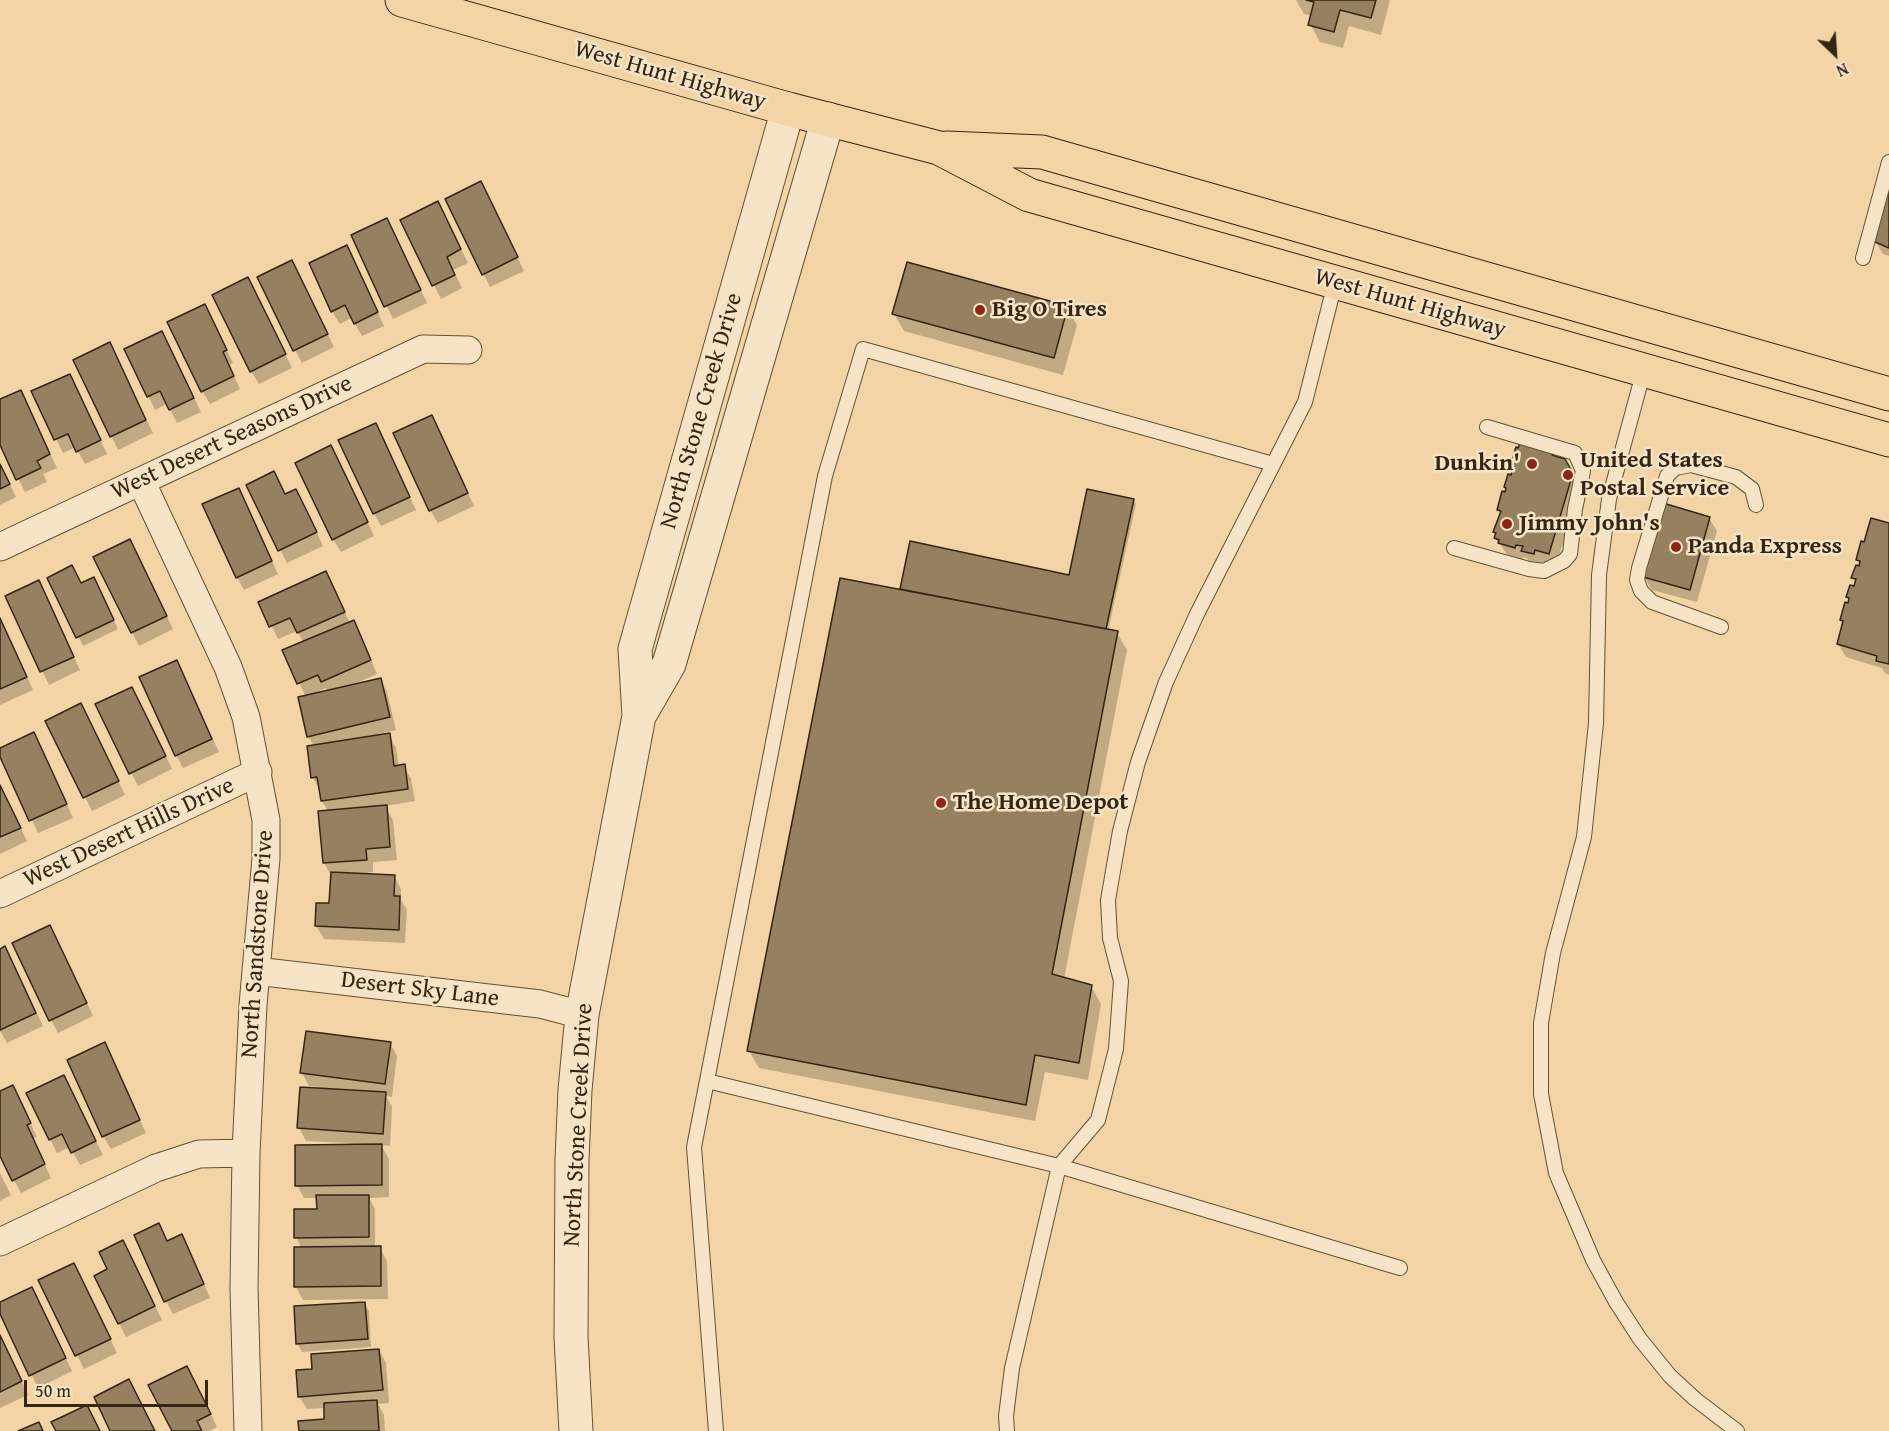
<!DOCTYPE html>
<html>
<head>
<meta charset="utf-8">
<style>
  body { margin:0 }
  #map { position:relative; width:1889px; height:1431px; overflow:hidden; background:#f2d4a6; font-family:"Gentium Book Plus",serif }
  canvas { display:block }
  .north { position:absolute; left:1805px; top:24px; width:60px; height:60px; -webkit-text-stroke:4px #f7e3c5; paint-order:stroke; rotate:155deg; font-size:16px; font-weight:700; line-height:24px; text-align:center; color:#352512 }
  .north::after { content:''; display:block; margin:auto; width:21px; height:27px; background:#352512; clip-path:polygon(50% 0,100% 100%,50% 72%,0 100%) }
  .scale { position:absolute; left:24px; top:1380px; width:184px; height:27px; box-sizing:border-box; border:3px solid #352512; border-top:0; padding-left:8px; font-size:18px; line-height:21px; white-space:nowrap; color:#352512; -webkit-text-stroke:4px #f7e3c5; paint-order:stroke }
</style>
</head>
<body>
<div id="map">
<canvas width="1889" height="1431"></canvas>
<div class="north">N</div>
<div class="scale">50 m</div>
</div>
<script>
const c = document.querySelector('canvas').getContext('2d');
c.lineJoin = 'round';
function fillPath(path, color) { c.fillStyle = color; c.fill(path, 'evenodd'); }
const poly = rows => new Path2D(rows.map(r => 'M' + r).join(''));
function stroke(path, color, width, dash) { c.strokeStyle = color; c.lineWidth = width; c.lineCap = dash ? 'butt' : 'round'; c.setLineDash(dash || []); c.stroke(path); }
function drawText(font, color, halo, rows, align = 'center') {
  c.font = font + ' "Gentium Book Plus",serif'; c.lineWidth = 5; c.setLineDash([]); c.textBaseline = 'middle'; c.strokeStyle = halo; c.fillStyle = color; for (const [text, x, y, turn = 0] of rows) {
    c.save(); c.translate(x, y); c.rotate((+turn || 0) * Math.PI / 180); c.textAlign = isNaN(turn) ? turn : align; if (halo) c.strokeText(text, 0, 0); c.fillText(text, 0, 0); c.restore();
  }
}
fillPath(poly([
  [1296,0,1390,0,1381,35,1349,26,1343,48,1320,42,1310,24,1312,16,1304,14],
  [1889,195,1889,256,1883,254,1875,241],
  [488,196,524,271,490,287,447,200],
  [445,216,468,263,453,270,462,288,441,299,402,221],
  [387,220,427,303,393,319,353,236],
  [354,260,384,326,362,336,351,318,340,324,332,311],
  [299,275,334,347,302,363,295,350],
  [255,292,292,368,259,384,251,371],
  [1067,308,1077,325,1063,375,904,331,894,314],
  [212,319,233,363,229,365,240,389,210,404,202,391],
  [169,346,201,412,177,423,167,404,155,410,126,350],
  [116,357,153,433,118,450,75,361],
  [70,376,107,454,85,464,76,447,63,453,33,392],
  [21,392,57,468,43,474,47,482,25,492,0,441,0,401],
  [431,416,474,506,438,523,430,510],
  [382,438,416,510,381,526,374,513],
  [1552,453,1555,458,1564,461,1580,487,1556,566,1542,562,1541,567,1530,564,1527,558,1523,557,1522,560,1508,556,1496,538,1494,532,1501,514,1498,510,1507,494,1513,473,1511,470],
  [338,460,374,536,341,552,333,539],
  [0,464,16,497,0,505],
  [248,486,303,504,323,546,287,563],
  [1133,500,1136,504,1108,631,1117,633,1127,650,1064,979,1091,986,1101,1004,1088,1080,1045,1072,1035,1121,759,1068,749,1051,903,592,901,589,1070,576],
  [246,503,278,574,244,590,237,577],
  [1709,518,1717,531,1697,602,1652,590,1644,577],
  [1889,524,1889,675,1885,673,1882,668,1846,657,1838,644,1844,624,1841,620,1850,602,1848,597,1856,583,1853,578,1861,565,1857,560,1865,544],
  [137,554,173,629,139,646,95,558],
  [326,573,350,623,353,622,360,634,377,674,354,684,354,686,380,679,387,692,396,730,378,734,379,737,389,735,396,748,399,767,404,766,411,779,415,801,385,806,393,820,397,860,373,862,373,872,367,873,367,875,394,876,401,889,401,900,407,910,405,943,324,939,316,926,317,904,331,905,332,877,324,863,320,812,328,811,322,801,321,791,313,778,314,746,308,736,306,697,284,651,304,643,297,631,278,639,260,602],
  [326,688,328,692,312,695,312,694],
  [49,578,98,587,118,629,83,646],
  [39,582,80,670,49,685,7,597],
  [0,618,33,690,0,705],
  [176,661,219,752,183,768,176,755],
  [132,688,172,769,138,786,97,705],
  [88,718,125,795,92,811,47,721],
  [41,747,73,818,38,833,0,750],
  [0,785,27,841,0,854],
  [57,940,93,1016,58,1033,51,1020],
  [0,950,12,961,43,1026,7,1043,0,1031],
  [390,1043,397,1056,392,1097,386,1096,392,1107,390,1146,381,1145,389,1159,389,1197,369,1198,375,1209,375,1248,380,1248,387,1261,388,1299,303,1300,296,1287,295,1249,302,1249,296,1237,318,1210,318,1198,304,1198,297,1185,349,1146,349,1143,306,1141,299,1128,319,1087,309,1086,302,1073],
  [105,1044,146,1133,111,1149,103,1136],
  [64,1076,103,1155,80,1165,70,1147,57,1153,28,1094],
  [0,1093,19,1100,37,1137,33,1139,51,1178,21,1193,0,1153],
  [0,1173,11,1195,0,1201],
  [158,1225,168,1242,188,1249,210,1298,173,1314,166,1301],
  [130,1255,162,1320,126,1337,96,1277],
  [81,1278,117,1353,84,1369,40,1281],
  [32,1289,72,1371,38,1388,0,1310,0,1304],
  [364,1303,369,1311,371,1347,302,1352,297,1343],
  [0,1336,28,1395,0,1408],
  [379,1350,386,1363,389,1403,378,1404,384,1415,385,1431,300,1431,326,1421,325,1408,307,1409,299,1396,314,1370],
  [194,1380,217,1427,210,1431,173,1431]
]), '#0003');
const building = poly([
  [1306,0,1376,0,1371,18,1340,10,1334,32,1308,25,1314,2,1306,0],
  [481,181,518,257,482,275,445,199,481,181],
  [1889,189,1889,248,1873,241,1889,189],
  [438,201,461,249,447,257,455,275,432,286,400,220,438,201],
  [387,218,421,290,384,307,351,235,387,218],
  [347,245,378,312,354,324,345,305,331,312,309,263,347,245],
  [292,260,328,334,293,351,257,277,292,260],
  [907,262,1068,306,1054,358,892,314,907,262],
  [248,277,286,354,250,372,212,295,248,277],
  [205,304,227,350,223,352,234,376,201,392,167,322,205,304],
  [162,331,194,398,169,410,160,391,147,397,124,349,162,331],
  [110,342,146,420,110,437,73,360,110,342],
  [70,374,101,440,76,452,68,434,54,440,31,391,70,374],
  [21,390,50,454,37,461,41,468,16,480,0,445,0,399,21,390],
  [432,415,468,493,429,511,393,433,432,415],
  [376,423,410,497,373,514,338,440,376,423],
  [1521,441,1553,451,1552,455,1565,459,1573,473,1549,554,1535,550,1534,554,1521,551,1523,546,1516,545,1515,548,1498,543,1499,540,1494,538,1496,533,1493,532,1501,511,1497,510,1502,491,1505,492,1506,488,1504,487,1508,474,1511,475,1512,471,1509,470,1516,447,1518,448,1521,441],
  [331,445,368,522,332,540,295,463,331,445],
  [0,464,10,484,0,489,0,464],
  [274,471,285,494,296,489,317,532,278,551,246,485,274,471],
  [239,488,272,561,236,578,202,504,239,488],
  [1087,489,1134,499,1106,629,900,589,910,541,1069,575,1087,489],
  [1663,503,1710,517,1690,590,1643,577,1663,503],
  [1871,518,1889,523,1889,664,1876,661,1877,656,1837,644,1843,621,1840,620,1845,602,1848,603,1849,598,1846,597,1850,585,1854,586,1856,579,1851,578,1856,565,1859,566,1860,561,1856,560,1861,541,1864,542,1871,518],
  [130,539,167,616,131,633,93,557,130,539],
  [72,565,81,583,94,577,114,620,76,638,47,578,72,565],
  [326,571,345,612,297,633,290,618,269,627,258,602,326,571],
  [840,578,1118,631,1052,974,1092,985,1079,1063,1035,1055,1026,1105,747,1051,840,578],
  [39,580,74,657,40,672,5,596,39,580],
  [0,618,27,677,0,689,0,618],
  [354,620,371,660,321,682,318,675,297,684,282,650,354,620],
  [177,660,212,739,175,756,139,677,177,660],
  [381,678,390,717,307,737,298,697,381,678],
  [132,687,166,756,129,774,95,704,132,687],
  [81,703,119,781,83,798,45,721,81,703],
  [34,732,67,804,29,821,0,757,0,748,34,732],
  [390,733,394,766,405,764,408,789,321,801,317,777,311,778,307,746,390,733],
  [0,785,21,828,0,837,0,785],
  [387,805,390,847,366,849,367,860,323,863,318,811,387,805],
  [331,872,395,875,394,896,400,896,399,930,315,926,316,903,329,903,331,872],
  [50,925,87,1003,49,1021,12,943,50,925],
  [5,946,36,1013,0,1030,0,949,5,946],
  [306,1031,391,1042,385,1084,300,1073,306,1031],
  [105,1042,140,1120,102,1137,67,1060,105,1042],
  [64,1075,96,1141,71,1153,62,1134,49,1140,26,1093,64,1075],
  [13,1085,31,1123,27,1125,45,1164,12,1181,0,1156,0,1091,13,1085],
  [300,1087,386,1092,383,1134,297,1128,300,1087],
  [382,1144,382,1185,295,1186,295,1145,382,1144],
  [316,1195,369,1195,369,1237,294,1238,294,1209,317,1209,316,1195],
  [159,1223,167,1241,182,1234,204,1284,164,1302,134,1235,159,1223],
  [123,1240,155,1306,118,1324,94,1276,107,1269,99,1252,123,1240],
  [381,1246,381,1286,294,1287,294,1247,381,1246],
  [74,1263,111,1339,75,1356,38,1280,74,1263],
  [32,1287,66,1358,29,1376,0,1314,0,1302,32,1287],
  [365,1302,368,1339,296,1344,294,1306,365,1302],
  [0,1335,22,1381,0,1392,0,1335],
  [379,1349,383,1390,298,1397,296,1370,312,1369,311,1354,379,1349],
  [187,1366,211,1414,197,1421,202,1431,172,1431,148,1385,187,1366],
  [129,1379,155,1431,110,1431,94,1397,129,1379],
  [377,1400,379,1431,299,1431,298,1421,324,1419,324,1403,377,1400],
  [87,1405,100,1431,56,1431,51,1422,87,1405],
  [39,1422,43,1431,18,1431,39,1422]
]);
fillPath(building, '#97805f');
stroke(building, '#352512', 1.5);
const service = poly([
  [1863,258,1889,162],
  [1644,370,1609,499,1599,575,1596,723,1584,837,1553,953,1541,1023,1541,1094,1556,1173,1593,1260,1616,1302,1640,1339,1670,1376,1695,1399,1737,1431],
  [1454,548,1529,569,1544,571,1564,561,1570,554,1575,509,1583,471,1575,453,1487,427],
  [1721,627,1652,602,1641,591,1637,580,1639,568,1667,476,1675,468,1691,465,1736,477,1752,489,1756,505],
  [707,1081,1059,1166,1400,1268],
  [716,1431,694,1147,825,476,863,349,1273,464],
  [1007,1431,1006,1416,1012,1368,1059,1166,1098,1120,1116,1049,1121,981,1110,938,1108,900,1120,831,1138,762,1166,682,1197,614,1305,402,1335,283]
]);
const minor = poly([
  [141,481,228,667,246,717,266,820,266,858,253,1005,246,1153,244,1288,248,1431],
  [0,547,423,349,468,350],
  [0,894,258,772],
  [256,971,540,1004,582,1015],
  [0,1242,156,1168,199,1154,246,1153]
]);
const tertiary = poly([
  [639,716,669,664,828,119],
  [576,1431,571,1337,572,1160,575,1090,582,1015,639,716,635,649,788,109]
]);
const primary = poly([
  [402,0,788,109,939,148,1029,195,1889,440],
  [947,148,1042,152,1889,394]
]);
stroke(service, '#645137', 16);
stroke(minor, '#645137', 29);
stroke(tertiary, '#645137', 35);
stroke(primary, '#352512', 35);
stroke(service, '#f7e3c5', 14);
stroke(minor, '#f7e3c5', 27);
stroke(tertiary, '#f7e3c5', 33);
stroke(primary, '#f2d4a6', 33);
for (const [x, y, r, color] of [
  [980,310,6,"#8f2418"],
  [1532,464,6,"#8f2418"],
  [1568,475,6,"#8f2418"],
  [1507,524,6,"#8f2418"],
  [1676,547,6,"#8f2418"],
  [941,803,6,"#8f2418"]
]) { const dot = new Path2D(); dot.arc(x, y, r, 0, 2 * Math.PI); c.fillStyle = color; c.fill(dot); stroke(dot, '#f7e3c5', 2); }
drawText('24px', '#352512', '#f7e3c5', [
  ["West Hunt Highway",670,76,16],
  ["West Hunt Highway",1410,304,16],
  ["North Stone Creek Drive",702,411,-74],
  ["West Desert Seasons Drive",232,438,-25],
  ["West Desert Hills Drive",129,833,-25],
  ["North Sandstone Drive",258,944,-86],
  ["Desert Sky Lane",420,990,7],
  ["North Stone Creek Drive",579,1125,-87]
]);
drawText('bold 24px', '#352512', '#f7e3c5', [
  ["Big O Tires",992,310],
  ["United States",1580,461],
  ["Postal Service",1580,489],
  ["Dunkin'",1520,464,"right"],
  ["Jimmy John's",1519,524],
  ["Panda Express",1688,547],
  ["The Home Depot",953,803]
], 'left');
</script>
</body>
</html>
